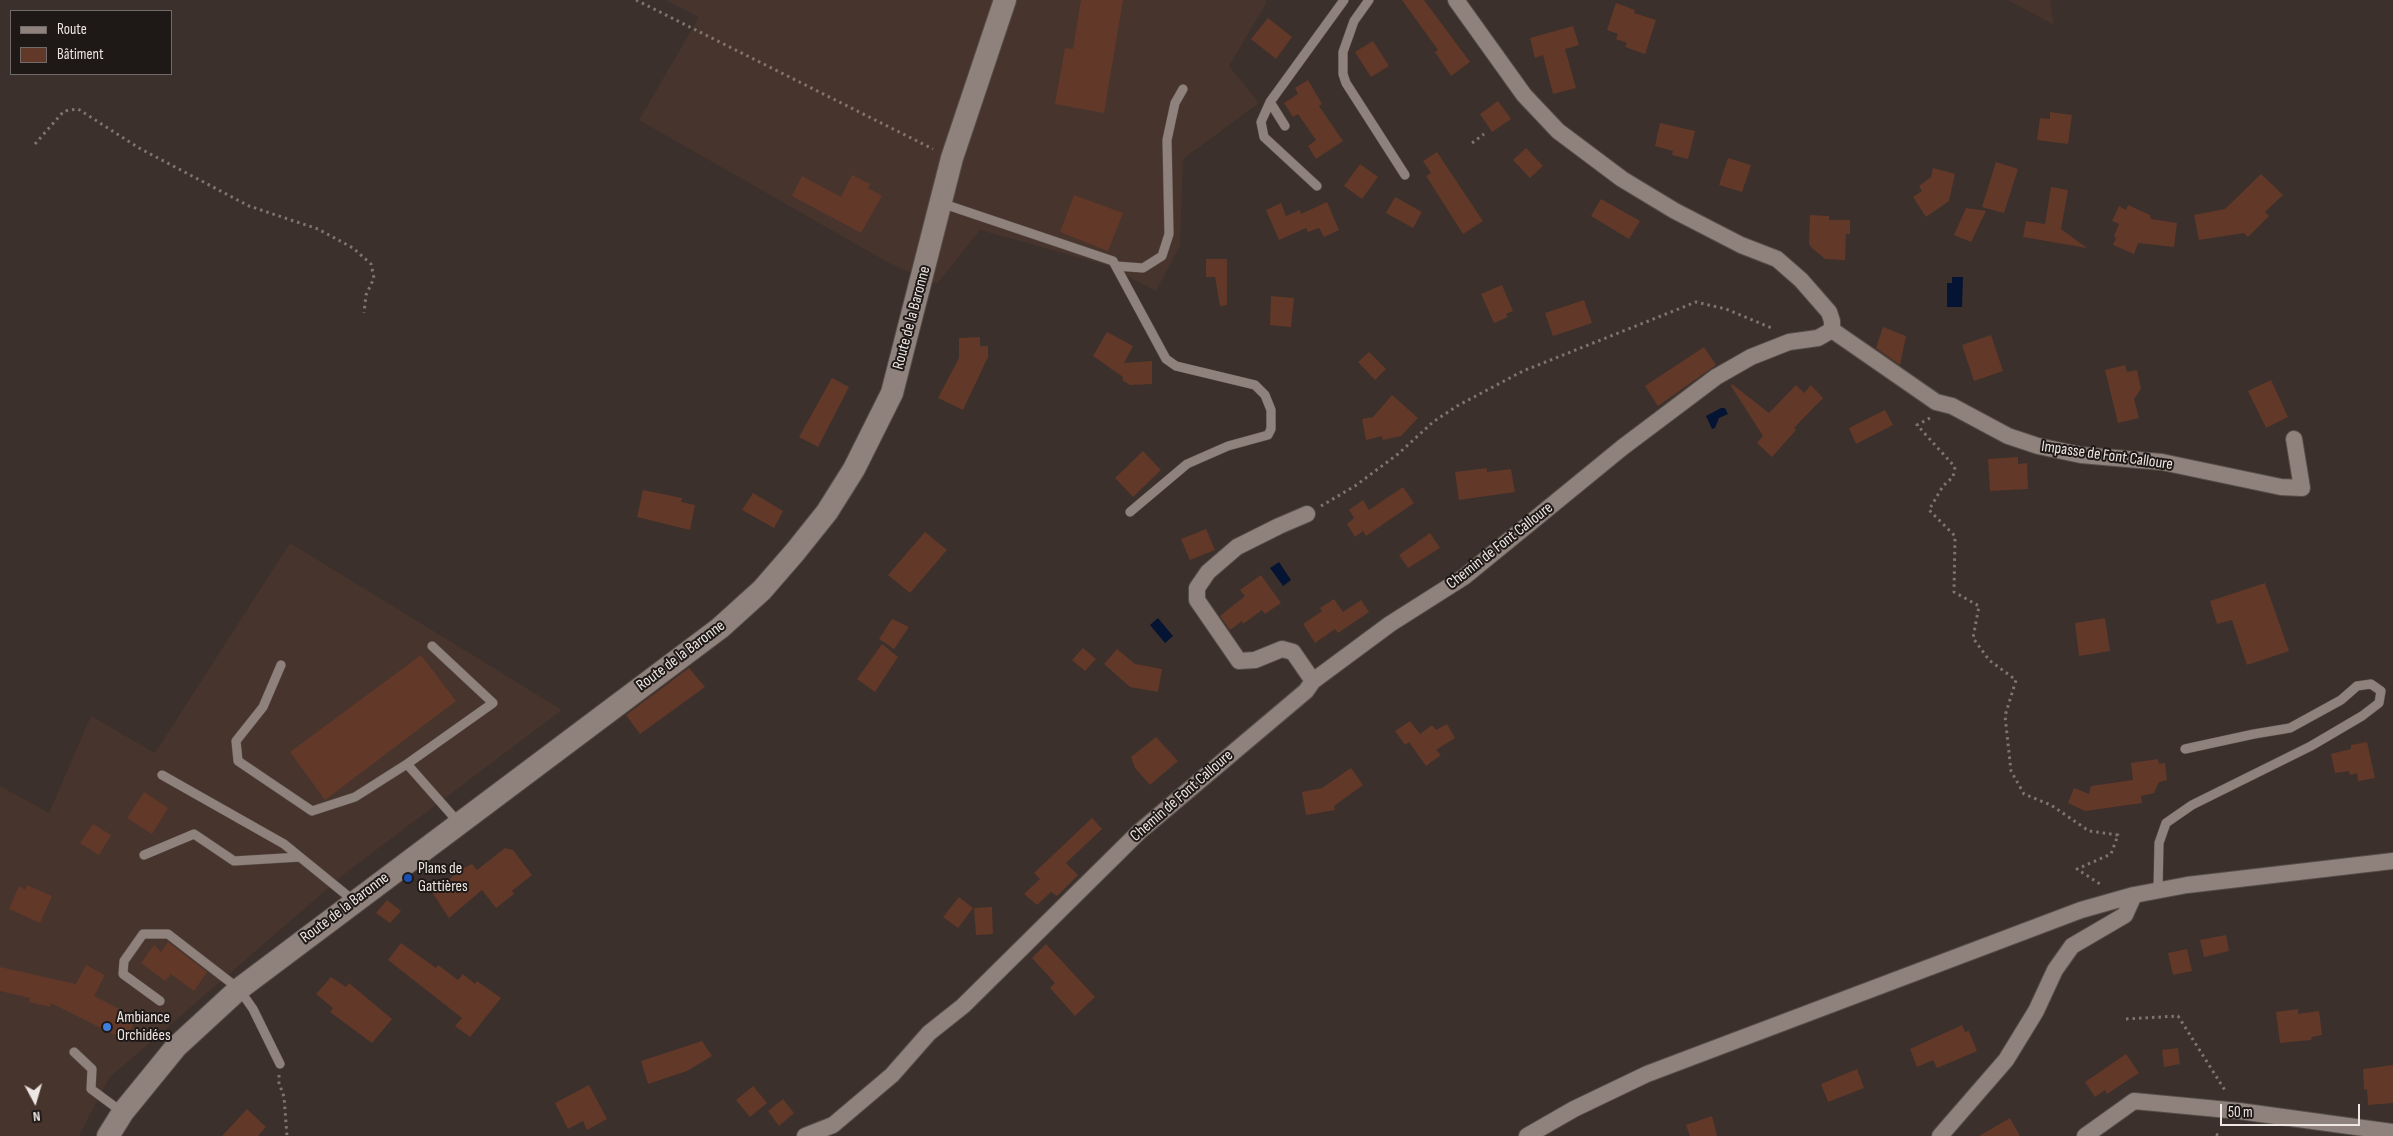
<!DOCTYPE html>
<html>
<head>
<meta charset="utf-8">
<style>
  body { margin:0 }
  #map { position:relative; width:2393px; height:1136px; overflow:hidden; background:#3b302b; font-family:"Sofia Sans Condensed",sans-serif }
  canvas { display:block }
  .legend { position:absolute; left:10px; top:10px; width:162px; height:65px; box-sizing:border-box; background:#1e1917; border:1px solid #716b69; margin:0; padding:6px 9px; list-style:none; font-size:15px; color:#eee6e3 }
  .legend li { display:flex; align-items:center; gap:10px; height:25px }
  .legend b { width:25px; border:1px solid #716b69 }
  .north { position:absolute; left:10px; top:1076px; width:50px; height:50px; -webkit-text-stroke:4px #1e1917; paint-order:stroke; rotate:174deg; font-size:14px; font-weight:700; line-height:20px; text-align:center; color:#eee6e3 }
  .north::after { content:''; display:block; margin:auto; width:18px; height:22px; background:#eee6e3; clip-path:polygon(50% 0,100% 100%,50% 72%,0 100%) }
  .scale { position:absolute; left:2220px; top:1104px; width:140px; height:22px; box-sizing:border-box; border:2px solid #eee6e3; border-top:0; padding-left:6px; font-size:15px; line-height:18px; white-space:nowrap; color:#eee6e3; -webkit-text-stroke:4px #1e1917; paint-order:stroke }
</style>
</head>
<body>
<div id="map">
<canvas width="2393" height="1136"></canvas>
<ul class="legend">
<li><b style="height:6px;background:#8f817c"></b>Route</li>
<li><b style="height:14px;background:#623829"></b>Bâtiment</li>
</ul>
<div class="north">N</div>
<div class="scale">50 m</div>
</div>
<script>
const c = document.querySelector('canvas').getContext('2d');
c.lineJoin = 'round';
function fillPath(path, color) { c.fillStyle = color; c.fill(path, 'evenodd'); }
const poly = rows => new Path2D(rows.map(r => 'M' + r).join(''));
function stroke(path, color, width, dash) { c.strokeStyle = color; c.lineWidth = width; c.lineCap = dash ? 'butt' : 'round'; c.setLineDash(dash || []); c.stroke(path); }
function drawText(font, color, halo, rows, align = 'center') {
  c.font = font + ' "Sofia Sans Condensed",sans-serif'; c.lineWidth = 4; c.setLineDash([]); c.textBaseline = 'middle'; c.strokeStyle = halo; c.fillStyle = color; for (const [text, x, y, turn = 0] of rows) {
    c.save(); c.translate(x, y); c.rotate((+turn || 0) * Math.PI / 180); c.textAlign = isNaN(turn) ? turn : align; if (halo) c.strokeText(text, 0, 0); c.fillText(text, 0, 0); c.restore();
  }
}
fillPath(poly([
  [665,0,1265,0,1267,2,1229,66,1259,103,1183,159,1180,246,1156,291,1106,265,980,230,937,284,889,263,639,120,699,17],
  [2008,0,2050,0,2054,25],
  [290,543,562,710,348,871,109,1078,79,1136,0,1136,0,786,49,813,91,716,155,753]
]), '#47342d');
fillPath(poly([
  [1952,277,1963,277,1962,307,1947,307,1947,283,1952,283],
  [1721,408,1725,408,1728,414,1719,418,1715,428,1712,429,1706,416],
  [1279,562,1291,580,1283,586,1270,568],
  [1158,618,1173,636,1165,643,1150,625]
]), '#061433');
fillPath(poly([
  [1081,0,1123,0,1104,113,1055,104,1065,48,1073,49],
  [1402,0,1424,0,1470,62,1451,76,1435,52,1438,50],
  [1616,3,1635,10,1634,13,1656,20,1645,54,1625,47,1627,43,1616,39,1618,34,1607,30],
  [1268,18,1292,37,1276,59,1251,39],
  [1573,26,1579,45,1565,49,1576,88,1553,94,1543,55,1535,58,1530,38],
  [1373,41,1389,66,1371,77,1355,52],
  [1308,80,1322,104,1319,106,1343,141,1316,159,1308,146,1316,140,1298,114,1293,117,1284,103,1298,94,1295,88],
  [1498,101,1511,119,1492,132,1480,114],
  [2050,112,2072,115,2068,144,2037,140,2040,118,2050,119],
  [1660,123,1695,131,1688,159,1672,155,1673,151,1655,146],
  [1526,148,1543,166,1530,178,1513,160],
  [1437,152,1483,221,1463,234,1426,176,1431,173,1423,161],
  [1728,158,1751,165,1742,192,1719,185],
  [1996,162,2018,169,2004,213,1982,207],
  [1360,164,1378,177,1362,199,1344,186],
  [1933,168,1955,174,1949,201,1926,217,1913,197,1922,191,1919,186,1931,177],
  [2261,174,2283,195,2265,212,2269,216,2248,237,2244,233,2199,240,2194,215,2225,209],
  [852,175,870,184,868,188,882,196,861,233,792,196,802,176,841,197],
  [2051,187,2068,190,2061,229,2087,248,2023,237,2026,221,2045,224],
  [1074,195,1123,213,1108,251,1060,232],
  [1395,197,1422,212,1413,228,1386,213],
  [1601,199,1640,221,1629,239,1591,216],
  [1327,202,1339,230,1324,237,1319,228,1308,232,1306,228,1279,240,1266,210,1281,203,1286,216,1300,210,1301,214],
  [2128,205,2150,215,2151,219,2177,223,2174,247,2138,243,2134,254,2113,245,2116,238,2114,236,2119,224,2112,221,2119,206,2126,210],
  [1966,208,1986,211,1971,242,1954,235],
  [1810,215,1829,216,1829,220,1850,220,1850,234,1846,234,1845,260,1825,259,1812,248,1809,244],
  [1206,259,1227,259,1227,305,1220,306,1215,277,1206,277],
  [1502,285,1513,311,1506,314,1508,317,1494,323,1481,294],
  [1271,296,1294,298,1291,327,1270,325],
  [1584,300,1592,323,1553,336,1545,313],
  [1883,327,1906,336,1900,365,1876,348],
  [1107,332,1133,346,1124,363,1152,361,1152,384,1130,385,1122,380,1123,377,1093,356],
  [1991,335,2003,371,1974,381,1962,345],
  [980,337,980,346,988,346,988,357,963,410,938,398,959,358,959,338],
  [1704,347,1716,365,1658,406,1645,386],
  [1369,352,1386,369,1375,380,1358,362],
  [2125,365,2127,372,2137,370,2141,389,2134,399,2139,418,2118,423,2105,370],
  [832,378,849,387,818,447,799,437],
  [2271,380,2288,417,2266,428,2248,391],
  [1732,384,1769,413,1796,385,1804,393,1811,385,1823,398,1794,428,1796,430,1772,457,1757,443,1763,436,1731,386],
  [1392,395,1418,418,1401,436,1383,440,1382,436,1366,440,1362,419,1373,417],
  [1885,410,1893,425,1856,444,1849,428],
  [1143,451,1161,470,1133,497,1115,478],
  [2018,457,2018,464,2027,463,2028,489,1990,491,1988,459],
  [1487,468,1487,472,1511,469,1515,492,1459,500,1455,472],
  [1403,487,1414,503,1366,536,1363,531,1355,537,1347,524,1354,518,1349,510,1363,500,1369,510],
  [643,490,682,498,681,502,695,505,690,530,637,517],
  [753,493,783,511,774,528,742,510],
  [1206,529,1215,550,1190,560,1181,539],
  [925,532,947,550,910,593,888,575],
  [1430,533,1440,548,1408,568,1399,555],
  [1261,575,1281,603,1265,614,1262,610,1243,624,1242,621,1230,630,1220,616,1245,596,1240,590],
  [2265,583,2289,651,2247,665,2232,620,2217,624,2210,601],
  [1334,599,1343,612,1361,600,1369,612,1338,633,1335,629,1315,643,1303,624,1322,611,1320,608],
  [2105,618,2110,651,2079,656,2075,623],
  [892,619,909,627,894,649,879,639],
  [882,644,898,657,875,692,857,679],
  [1083,648,1096,659,1085,671,1072,660],
  [1117,649,1135,664,1162,669,1158,692,1130,687,1104,664],
  [421,655,456,701,325,800,290,752],
  [689,668,705,687,640,734,626,715],
  [1410,721,1420,734,1432,725,1436,730,1447,724,1455,738,1436,750,1441,755,1426,766,1409,742,1405,745,1395,731],
  [1156,737,1178,761,1150,785,1135,768,1131,757],
  [2367,742,2375,778,2358,781,2357,773,2350,775,2349,771,2335,773,2331,754,2351,749,2351,745],
  [2158,759,2159,764,2165,763,2167,780,2159,782,2154,793,2141,796,2142,803,2085,811,2068,803,2074,788,2089,794,2091,786,2133,780,2131,763],
  [1351,768,1363,785,1334,806,1335,810,1306,815,1302,792,1322,788],
  [144,792,168,808,152,834,127,818],
  [1092,818,1102,829,1066,863,1078,875,1057,896,1051,892,1037,905,1024,894,1040,879,1034,873],
  [93,824,111,835,99,855,80,843],
  [505,848,513,850,532,875,512,891,514,894,496,908,482,890,449,918,432,892,464,868,472,864,477,870],
  [27,885,52,896,40,923,9,909,19,886,25,890],
  [959,897,973,908,958,928,943,917],
  [387,900,401,911,390,923,376,913],
  [992,907,993,934,976,935,974,908],
  [2226,935,2229,951,2204,957,2200,940],
  [168,942,207,972,194,991,171,974,165,981,141,963,154,945,161,952],
  [401,943,436,968,438,965,458,980,463,974,475,984,477,981,501,998,470,1037,455,1026,462,1018,388,960],
  [1046,944,1095,997,1075,1016,1050,988,1055,983,1032,958],
  [2187,949,2192,971,2173,975,2168,953],
  [86,965,105,975,94,996,137,1018,125,1040,51,1003,50,1007,29,1002,30,998,0,991,0,967,76,984],
  [331,977,346,987,349,983,392,1019,372,1043,330,1012,333,1008,316,994],
  [2298,1009,2298,1014,2319,1011,2322,1035,2312,1037,2311,1040,2280,1043,2276,1012],
  [1962,1025,1965,1032,1969,1031,1977,1051,1937,1068,1933,1060,1917,1067,1910,1049],
  [702,1041,712,1056,687,1071,648,1084,641,1061],
  [2178,1048,2180,1064,2164,1067,2162,1050],
  [2126,1054,2139,1073,2107,1094,2105,1090,2095,1097,2085,1082],
  [2393,1065,2393,1103,2368,1105,2367,1089,2364,1090,2363,1069],
  [1857,1069,1864,1088,1828,1102,1821,1084],
  [589,1085,607,1119,587,1130,583,1121,568,1129,555,1103],
  [753,1086,767,1103,750,1117,736,1100],
  [783,1099,794,1113,779,1126,768,1111],
  [247,1109,266,1127,258,1136,222,1136],
  [1712,1116,1717,1136,1690,1136,1686,1125],
  [2010,1118,2020,1136,1979,1136]
]), '#623829');
const lane = poly([
  [1369,0,1354,21,1343,52,1343,74,1346,83,1405,175],
  [1270,102,1261,122,1264,137,1317,186],
  [1285,126,1270,102,1344,0],
  [941,203,1113,261,1166,359,1176,366,1255,385,1265,395,1271,410,1271,429,1268,435,1228,446,1187,464,1130,512],
  [1116,266,1143,268,1162,256,1169,234,1167,140,1175,103,1183,89],
  [432,646,493,703,407,764,459,823],
  [281,665,263,707,236,741,238,761,312,811,355,797,407,764],
  [162,775,284,844,354,901],
  [144,855,194,834,234,861,300,857],
  [2158,890,2159,843,2166,823,2192,805,2311,746,2362,716,2379,703,2381,691,2371,684,2357,686,2341,700,2290,728,2254,734,2185,749],
  [160,1001,123,974,124,961,143,934,168,934,239,989,253,1009,280,1064],
  [74,1052,92,1069,91,1089,122,1112]
]);
const street = poly([
  [1456,0,1524,95,1558,131,1622,179,1675,211,1741,245,1777,259,1801,280,1829,312,1832,321,1832,330],
  [1832,330,1936,402,1952,406,2008,436,2038,446,2081,455,2162,462,2281,487,2302,488,2294,439],
  [1307,514,1279,526,1237,547,1208,572,1197,588,1197,600,1239,661,1255,660,1282,649,1293,652,1313,681],
  [805,1136,833,1125,892,1075,929,1033,963,1006,1139,832,1306,691,1313,681,1390,624,1464,577,1623,447,1716,377,1751,357,1789,342,1818,338,1832,330],
  [1527,1136,1574,1109,1647,1074,2081,910,2134,895,2187,885,2393,861],
  [1940,1136,2006,1060,2036,1011,2055,970,2072,946,2125,915,2134,895],
  [2085,1136,2134,1101,2239,1111,2393,1132]
]);
const secondary = poly([
  [108,1136,123,1112,176,1047,239,989,720,628,762,590,795,552,827,512,854,469,892,393,952,158,1005,0]
]);
stroke(lane, '#574e49', 10);
stroke(street, '#574e49', 18);
stroke(secondary, '#574e49', 24);
stroke(poly([
  [636,0,933,149],
  [1472,143,1484,134],
  [35,144,64,111,78,109,139,148,249,206,318,229,353,248,371,264,374,278,366,295,364,313],
  [1930,418,1917,425,1955,467,1953,477,1943,486,1929,510,1955,536,1954,592,1979,606,1973,638,1989,660,2016,680,2005,716,2011,771,2024,794,2051,805,2089,831,2118,835,2111,854,2077,869,2103,886],
  [1321,506,1355,486,1398,454,1433,422,1457,406,1523,371,1696,302,1726,309,1774,329],
  [2126,1019,2178,1016,2226,1092],
  [279,1075,279,1083,284,1097,287,1136],
  [2216,1134,2219,1136]
]), '#7f7570', 3, [2.5, 4]);
stroke(lane, '#8f817c', 9);
stroke(street, '#8f817c', 16);
stroke(secondary, '#8f817c', 22);
for (const [x, y, r, color] of [
  [408,878,5,"#1a4fb4"],
  [107,1027,5,"#3f7fe0"]
]) { const dot = new Path2D(); dot.arc(x, y, r, 0, 2 * Math.PI); c.fillStyle = color; c.fill(dot); stroke(dot, '#1e1917', 2); }
drawText('16px', '#eee6e3', '#1e1917', [
  ["Route de la Baronne",912,318,-75],
  ["Impasse de Font Calloure",2107,456,8],
  ["Chemin de Font Calloure",1500,546,-38],
  ["Route de la Baronne",681,656,-37],
  ["Chemin de Font Calloure",1182,796,-41],
  ["Route de la Baronne",345,908,-37]
]);
drawText('16px', '#eee6e3', '#1e1917', [
  ["Plans de",418,869],
  ["Gattières",418,887],
  ["Ambiance",117,1018],
  ["Orchidées",117,1036]
], 'left');
</script>
</body>
</html>
